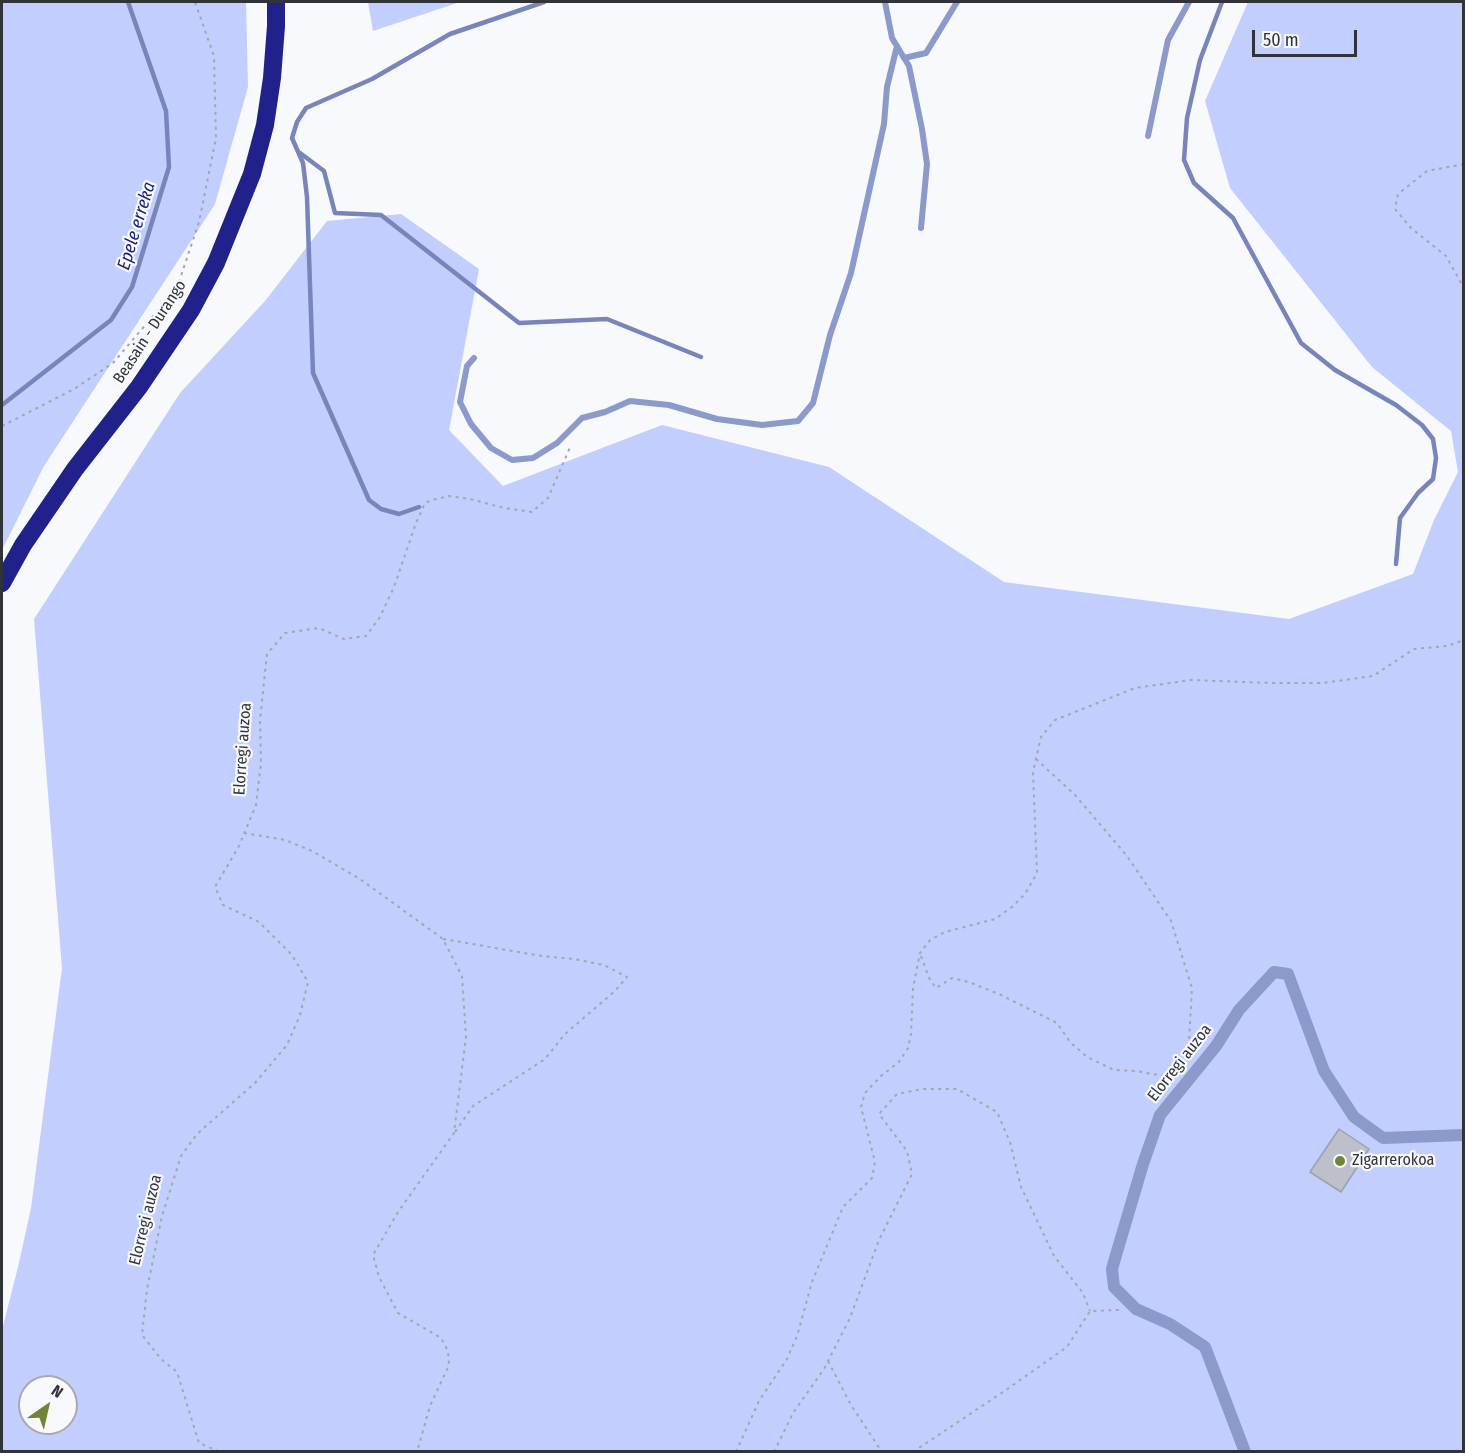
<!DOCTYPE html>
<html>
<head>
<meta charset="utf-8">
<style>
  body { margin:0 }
  #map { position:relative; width:1465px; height:1453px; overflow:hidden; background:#f7f9fd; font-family:"Fira Sans Condensed",sans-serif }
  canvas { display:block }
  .frame { position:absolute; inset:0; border:3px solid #323338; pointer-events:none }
  .north { position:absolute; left:18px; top:1375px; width:60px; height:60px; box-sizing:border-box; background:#f7f9fd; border:2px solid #a8aaae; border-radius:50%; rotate:34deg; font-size:16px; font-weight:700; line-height:24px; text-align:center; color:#323338 }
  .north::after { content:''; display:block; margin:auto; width:21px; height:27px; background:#708536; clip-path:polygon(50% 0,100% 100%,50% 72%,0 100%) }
  .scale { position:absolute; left:1252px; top:30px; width:105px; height:27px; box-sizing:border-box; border:3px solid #323338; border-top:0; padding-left:8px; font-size:18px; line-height:21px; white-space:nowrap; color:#323338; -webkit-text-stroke:4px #f7f9fd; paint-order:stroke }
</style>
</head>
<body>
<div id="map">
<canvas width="1465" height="1453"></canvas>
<div class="frame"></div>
<div class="north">N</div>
<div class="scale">50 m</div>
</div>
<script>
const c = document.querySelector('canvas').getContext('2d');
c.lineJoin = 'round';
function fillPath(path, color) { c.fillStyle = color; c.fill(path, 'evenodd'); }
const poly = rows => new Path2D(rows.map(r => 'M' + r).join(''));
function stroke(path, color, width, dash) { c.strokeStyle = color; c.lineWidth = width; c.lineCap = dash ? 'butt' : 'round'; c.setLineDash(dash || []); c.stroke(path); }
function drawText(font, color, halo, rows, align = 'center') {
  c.font = font + ' "Fira Sans Condensed",sans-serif'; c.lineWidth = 4.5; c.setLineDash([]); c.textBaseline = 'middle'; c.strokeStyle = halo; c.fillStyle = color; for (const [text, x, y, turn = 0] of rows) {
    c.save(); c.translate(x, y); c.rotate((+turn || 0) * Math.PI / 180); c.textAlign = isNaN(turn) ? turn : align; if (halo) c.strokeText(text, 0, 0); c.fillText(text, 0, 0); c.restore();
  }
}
fillPath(poly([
  [2,2,246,2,248,87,215,204,44,466,2,550],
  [368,2,460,2,373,31],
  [1248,2,1463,2,1463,1451,2,1452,2,1330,18,1267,31,1208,62,968,34,619,180,393,265,301,327,221,401,214,479,269,449,430,503,486,662,425,829,467,1004,582,1289,619,1413,574,1434,520,1458,472,1451,431,1372,367,1230,188,1205,101],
  [30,1387,66,1387,66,1423,30,1423]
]), '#c1cefe');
stroke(poly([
  [1222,2,1200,60,1187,118,1184,160,1194,183,1233,218,1301,343,1335,370,1396,405,1422,425,1433,439,1436,458,1433,479,1418,493,1400,518,1396,564],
  [300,153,324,171,335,213,381,215,519,323,607,319,701,357],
  [2,405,111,320,132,287,169,167,166,111,128,2],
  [419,507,399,514,381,509,369,500,313,373,307,197,303,163,292,138,297,122,306,108,372,79,450,34,544,2]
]), '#7885ba', 4.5);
const building = poly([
  [1339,1129,1369,1149,1341,1192,1310,1172,1339,1129]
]);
fillPath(building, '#bdc0cb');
stroke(building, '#9ea1ac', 1.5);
stroke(poly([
  [1464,164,1427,171,1398,194,1395,209,1411,228,1446,256,1464,288],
  [2,426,74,389,113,363,177,288,199,222,216,138,214,56,195,2],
  [1036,759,1075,795,1127,856,1171,921,1192,988,1188,1060],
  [244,833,285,840,312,851,360,879,443,939,462,976,466,1037,454,1133,398,1212,373,1255,379,1277,398,1313,441,1338,448,1351,449,1365,430,1406,417,1452],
  [443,939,542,956,574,959,604,965,627,977,615,991,565,1034,545,1059,473,1106,455,1132],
  [921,956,930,980,936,988,952,978,969,982,1001,995,1057,1023,1070,1042,1087,1057,1114,1070,1136,1071,1175,1078],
  [828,1361,851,1405,882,1452],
  [234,1452,218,1451,199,1443,177,1372,161,1359,142,1335,147,1289,162,1216,181,1156,197,1134,255,1083,287,1045,300,1015,308,982,292,955,259,922,223,905,215,887,239,846,256,805,261,763,260,720,267,654,285,633,319,628,344,639,366,636,380,617,394,587,416,523,425,503,432,500,449,496,470,499,504,508,532,512,548,498,571,445],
  [736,1452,759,1401,787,1359,797,1336,812,1282,843,1207,872,1178,875,1162,861,1107,865,1093,881,1076,899,1062,908,1048,911,1034,913,988,920,953,930,940,945,932,995,919,1012,907,1025,894,1037,873,1033,772,1041,737,1055,720,1135,688,1191,680,1271,683,1323,683,1373,676,1414,649,1447,646,1464,640],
  [774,1452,793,1413,824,1369,850,1318,879,1240,912,1174,907,1151,879,1114,897,1094,923,1089,957,1089,997,1112,1010,1142,1021,1187,1054,1256,1083,1293,1090,1311],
  [913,1452,1006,1390,1067,1347,1090,1311,1119,1310]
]), '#a5a6ab', 2, [3, 4.5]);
stroke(poly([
  [885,2,892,38,909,66,922,129,927,164,921,228],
  [904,58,926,53,957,2],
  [1148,136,1168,40,1189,2],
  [474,358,467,366,460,402,471,424,491,448,512,460,533,458,557,443,582,418,605,412,630,401,669,405,717,419,762,425,798,421,813,403,830,335,851,273,884,124,887,87,897,46]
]), '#8b99cb', 6);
stroke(poly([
  [1245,1452,1205,1347,1170,1324,1136,1309,1114,1287,1112,1269,1116,1255,1143,1164,1160,1115,1216,1046,1239,1010,1274,972,1288,974,1324,1071,1354,1117,1383,1138,1464,1135]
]), '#8b99cb', 12);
stroke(poly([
  [2,583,23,545,75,469,139,387,191,310,216,263,252,174,265,125,272,78,276,26,276,2]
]), '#20218a', 18);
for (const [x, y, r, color] of [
  [1340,1161,6,"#708536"]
]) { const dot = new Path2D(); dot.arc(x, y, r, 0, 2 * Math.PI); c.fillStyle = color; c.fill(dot); stroke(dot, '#f7f9fd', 2); }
drawText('16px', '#323338', '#f7f9fd', [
  ["Beasain - Durango",150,332,-57],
  ["Elorregi auzoa",243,749,-86],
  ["Elorregi auzoa",1180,1063,-52],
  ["Elorregi auzoa",146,1220,-76]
]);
drawText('16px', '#323338', '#f7f9fd', [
  ["Zigarrerokoa",1352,1161]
], 'left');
drawText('italic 18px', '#1b1f71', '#f7f9fd', [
  ["Epele erreka",137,226,-73]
]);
</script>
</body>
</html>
